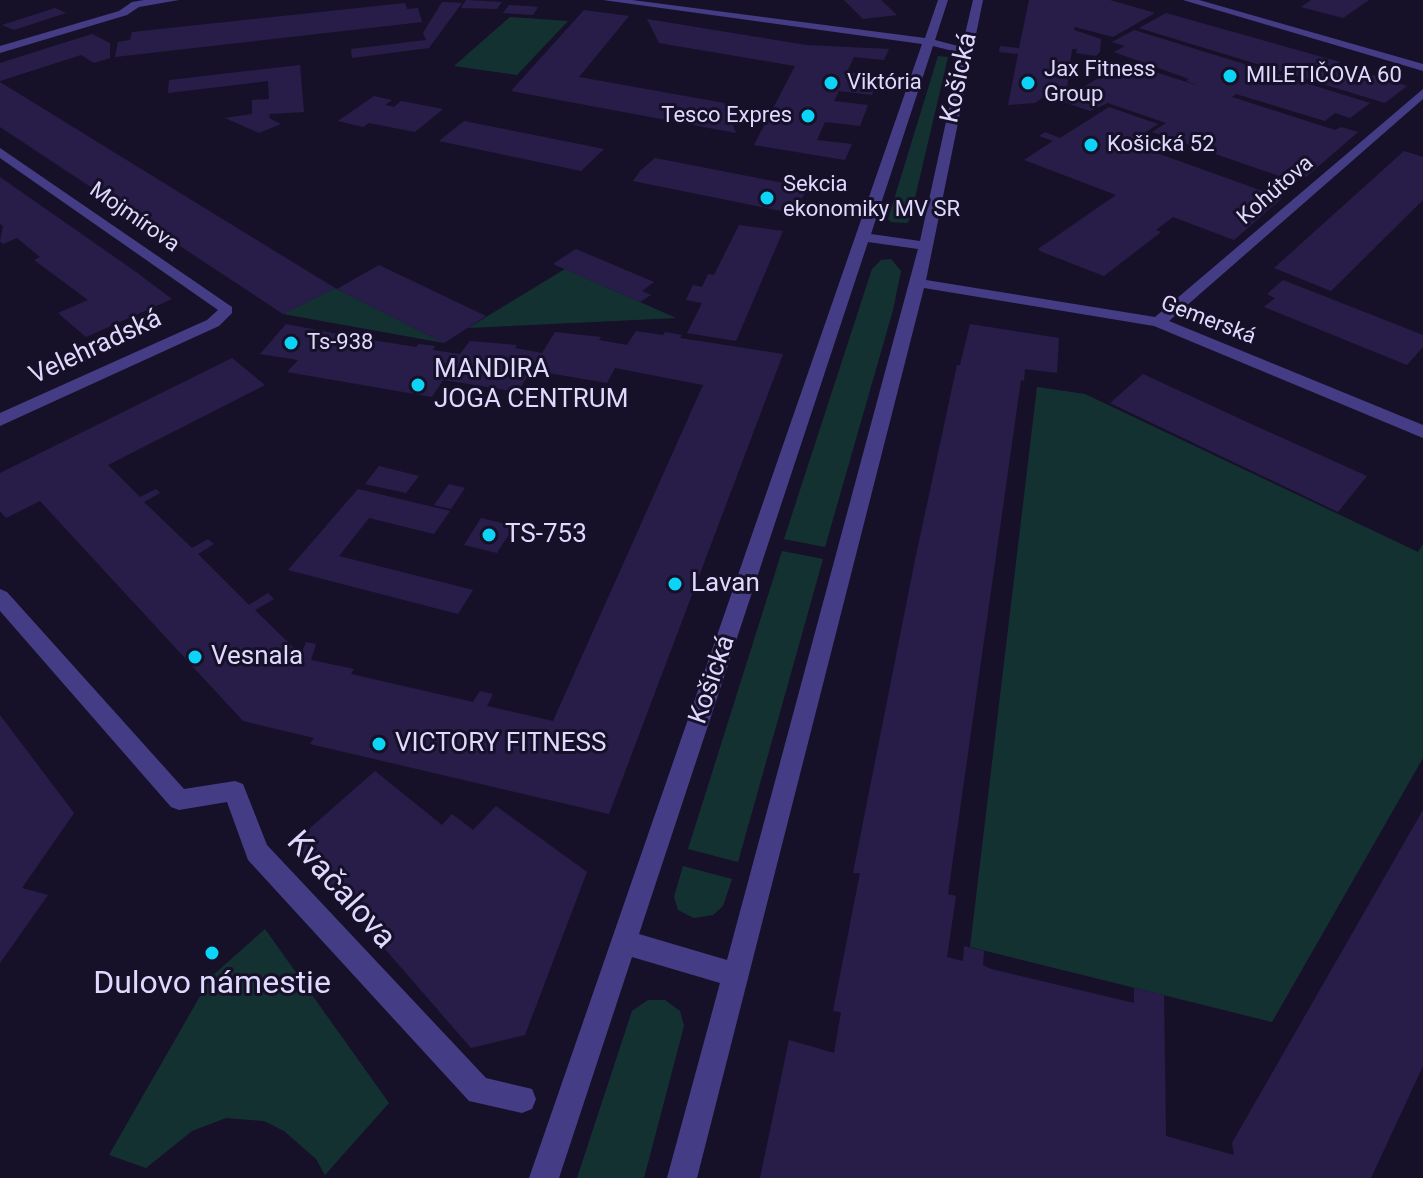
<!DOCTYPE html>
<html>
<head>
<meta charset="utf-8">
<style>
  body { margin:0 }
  canvas { display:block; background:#161128 }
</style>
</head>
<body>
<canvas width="1423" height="1178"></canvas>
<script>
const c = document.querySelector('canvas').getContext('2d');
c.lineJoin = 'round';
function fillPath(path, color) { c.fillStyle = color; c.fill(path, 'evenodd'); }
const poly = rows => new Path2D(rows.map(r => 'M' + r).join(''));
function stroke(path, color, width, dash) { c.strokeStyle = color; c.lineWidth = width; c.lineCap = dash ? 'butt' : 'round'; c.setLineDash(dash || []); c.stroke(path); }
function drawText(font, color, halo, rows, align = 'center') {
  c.font = font + ' Roboto,sans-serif'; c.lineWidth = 6; c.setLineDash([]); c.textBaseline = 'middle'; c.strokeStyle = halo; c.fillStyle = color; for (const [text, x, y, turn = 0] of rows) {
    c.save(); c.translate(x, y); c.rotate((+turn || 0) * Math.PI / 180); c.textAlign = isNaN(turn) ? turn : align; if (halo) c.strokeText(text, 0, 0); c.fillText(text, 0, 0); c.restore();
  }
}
fillPath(poly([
  [510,17,568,21,517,75,454,66],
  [938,56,948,57,910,219,907,223,891,222,888,219],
  [891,259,901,271,893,310,825,547,784,539,872,269,881,260],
  [565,269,676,318,468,328],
  [335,288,444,343,283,314],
  [1037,387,1085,394,1418,552,1423,544,1423,758,1272,1022,970,947],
  [782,551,823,559,738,862,688,849],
  [683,866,732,879,723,906,713,915,694,918,678,910,674,897],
  [265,929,389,1103,325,1175,316,1159,284,1131,264,1121,226,1118,192,1131,146,1168,109,1155,211,977],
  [648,1000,665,1000,680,1011,684,1026,644,1178,577,1178,632,1011]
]), '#143132');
fillPath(poly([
  [466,0,502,2,497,9,461,8],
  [844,0,881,0,897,15,863,19],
  [1029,0,1110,0,1155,13,1113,37,1075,27,1074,30,1101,39,1100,52,1096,56,1076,53,1077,49,1072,49,1066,96,1046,95,1035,103,1008,105,1018,54,999,52,1000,46,1019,48],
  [1311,0,1369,0,1343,18,1301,7],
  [442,2,462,3,429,48,352,58,351,49,426,40,423,33],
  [405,3,407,9,418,8,422,22,115,57,118,42,130,40,132,32],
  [509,5,528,6,538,7,533,15,503,13],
  [55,8,66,13,14,30,2,25],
  [584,10,629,16,579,77,724,103,736,133,511,91],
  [1166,13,1340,62,1338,64,1407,86,1385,103,1139,28],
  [647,19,806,45,889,49,884,60,854,57,847,72,879,76,872,95,839,91,834,101,868,105,860,126,825,122,817,140,852,144,845,160,754,145,795,66,659,43],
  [1134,30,1270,72,1370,103,1350,118,1335,113,1325,121,1236,94,1232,97,1335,130,1341,127,1358,132,1306,177,1287,169,1279,176,1152,132,1166,123,1108,103,1090,111,1061,101,1124,62,1202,87,1186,81,1189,79,1114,52,1125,46,1112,42],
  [92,34,110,43,110,58,94,63,81,55,0,81,0,63],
  [300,65,304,112,270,114,269,118,281,124,259,133,225,118,252,114,252,100,269,99,268,81,168,93,169,80],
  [0,82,211,212,335,288,283,314,0,127],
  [374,96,392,100,385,105,394,107,401,101,443,109,415,132,369,123,363,127,338,121],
  [1109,107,1158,124,1129,143,1282,198,1234,240,1173,217,1156,230,1161,232,1104,276,1042,252,1038,249,1116,195,1024,160,1053,141,1039,136,1045,132,1060,138],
  [464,121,604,149,581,171,439,141],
  [1404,151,1423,157,1423,200,1331,291,1274,268],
  [655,158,809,188,791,213,633,181,640,171],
  [0,177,136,272,172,299,86,337,58,313,88,300,34,260,40,257,17,238,3,244,0,241,3,226,0,224],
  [739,225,783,231,736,341,687,333,702,303,686,300,693,285,702,287,708,274,714,275],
  [576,249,654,282,642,291,651,295,640,302,553,264],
  [379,265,486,316,444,343,337,289],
  [1283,280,1423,335,1423,347,1407,365,1264,307,1275,298,1267,294],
  [286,324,348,336,350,332,368,335,365,339,416,347,419,344,435,346,433,350,460,354,470,341,517,345,515,348,542,353,555,332,601,337,599,340,627,345,636,331,663,335,665,332,682,335,680,338,783,354,609,814,310,744,314,738,243,721,40,501,6,518,0,511,0,473,232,358,265,385,108,465,140,497,156,489,160,493,144,502,192,548,208,539,214,544,198,554,249,605,268,593,274,599,255,610,297,651,294,656,300,657,306,642,316,644,311,660,354,669,351,674,473,702,480,691,493,694,487,706,553,721,703,385,615,368,607,383,531,370,518,392,443,380,432,397,287,372,298,360,260,354],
  [970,324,1059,338,1057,373,1025,369,1024,381,1021,380,948,894,956,896,947,957,963,961,964,946,984,951,983,965,991,969,1134,1003,1134,988,1164,995,1166,1136,1234,1155,1232,1143,1423,810,1423,1066,1371,1178,760,1178,789,1040,834,1053,841,1012,833,1011,860,873,853,873,915,560,957,365,960,365],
  [1143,374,1249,423,1367,476,1338,512,1110,403],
  [379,466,419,476,406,493,365,484],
  [449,484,465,488,451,509,434,505],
  [358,489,450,511,434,534,369,518,339,556,473,590,458,614,288,570],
  [481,518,514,526,497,553,464,545],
  [0,715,74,813,22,888,48,895,0,963],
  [375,771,442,825,452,814,473,830,496,806,587,872,525,1035,471,1048,293,843]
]), '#281d48');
fillPath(poly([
  [144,0,179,0,139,7,127,15,0,53,0,46,119,11,132,2,144,0],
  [603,0,632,0,925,38,938,0,948,0,935,40,962,47,973,0,983,0,926,280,1155,317,1423,89,1423,99,1169,321,1423,425,1423,438,1154,326,924,288,697,1178,667,1178,720,983,632,957,559,1178,529,1178,922,44,603,0],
  [933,46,961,53,920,241,871,234,933,46],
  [868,242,918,249,727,960,639,934,868,242],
  [1183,0,1199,0,1423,64,1423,71,1183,0],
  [0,148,232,307,232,313,219,326,0,426,0,413,207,320,218,310,0,158,0,148],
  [0,589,7,592,184,789,235,781,243,784,267,845,486,1078,532,1089,536,1099,532,1109,522,1113,469,1101,248,860,227,802,179,810,171,807,0,611,0,589]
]), '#443d85');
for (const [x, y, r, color] of [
  [1230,76,8,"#0cd4f7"],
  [831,83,8,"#0cd4f7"],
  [1028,83,8,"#0cd4f7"],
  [808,116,8,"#0cd4f7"],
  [1091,145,8,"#0cd4f7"],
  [767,198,8,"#0cd4f7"],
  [291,343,8,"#0cd4f7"],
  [418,385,8,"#0cd4f7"],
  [489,535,8,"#0cd4f7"],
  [675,584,8,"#0cd4f7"],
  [195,657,8,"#0cd4f7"],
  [379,744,8,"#0cd4f7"],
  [212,953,8,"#0cd4f7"]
]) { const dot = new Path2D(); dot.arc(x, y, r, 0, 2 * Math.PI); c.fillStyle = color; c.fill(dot); stroke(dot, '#161128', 3); }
drawText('22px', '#dfd9fe', '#161128', [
  ["Jax Fitness",1044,70],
  ["Group",1044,95],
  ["MILETIČOVA 60",1246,76],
  ["Viktória",847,83],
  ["Tesco Expres",792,116,"right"],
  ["Košická 52",1107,145],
  ["Sekcia",783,185],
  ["ekonomiky MV SR",783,210],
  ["Ts-938",307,343]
], 'left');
drawText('22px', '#dfd9fe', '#161128', [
  ["Kohútova",1276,191,-41],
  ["Mojmírova",134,218,35],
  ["Gemerská",1208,321,21]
]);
drawText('26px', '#dfd9fe', '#161128', [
  ["Košická",960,78,-78],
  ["Velehradská",96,348,-25],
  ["Košická",713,680,-71]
]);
drawText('26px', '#dfd9fe', '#161128', [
  ["MANDIRA",434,370],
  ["JOGA CENTRUM",434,400],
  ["TS-753",505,535],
  ["Lavan",691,584],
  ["Vesnala",211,657],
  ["VICTORY FITNESS",395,744]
], 'left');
drawText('32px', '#dfd9fe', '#161128', [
  ["Kvačalova",340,891,48]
]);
drawText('32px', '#dfd9fe', '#161128', [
  ["Dulovo námestie",212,985]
]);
</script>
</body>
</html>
